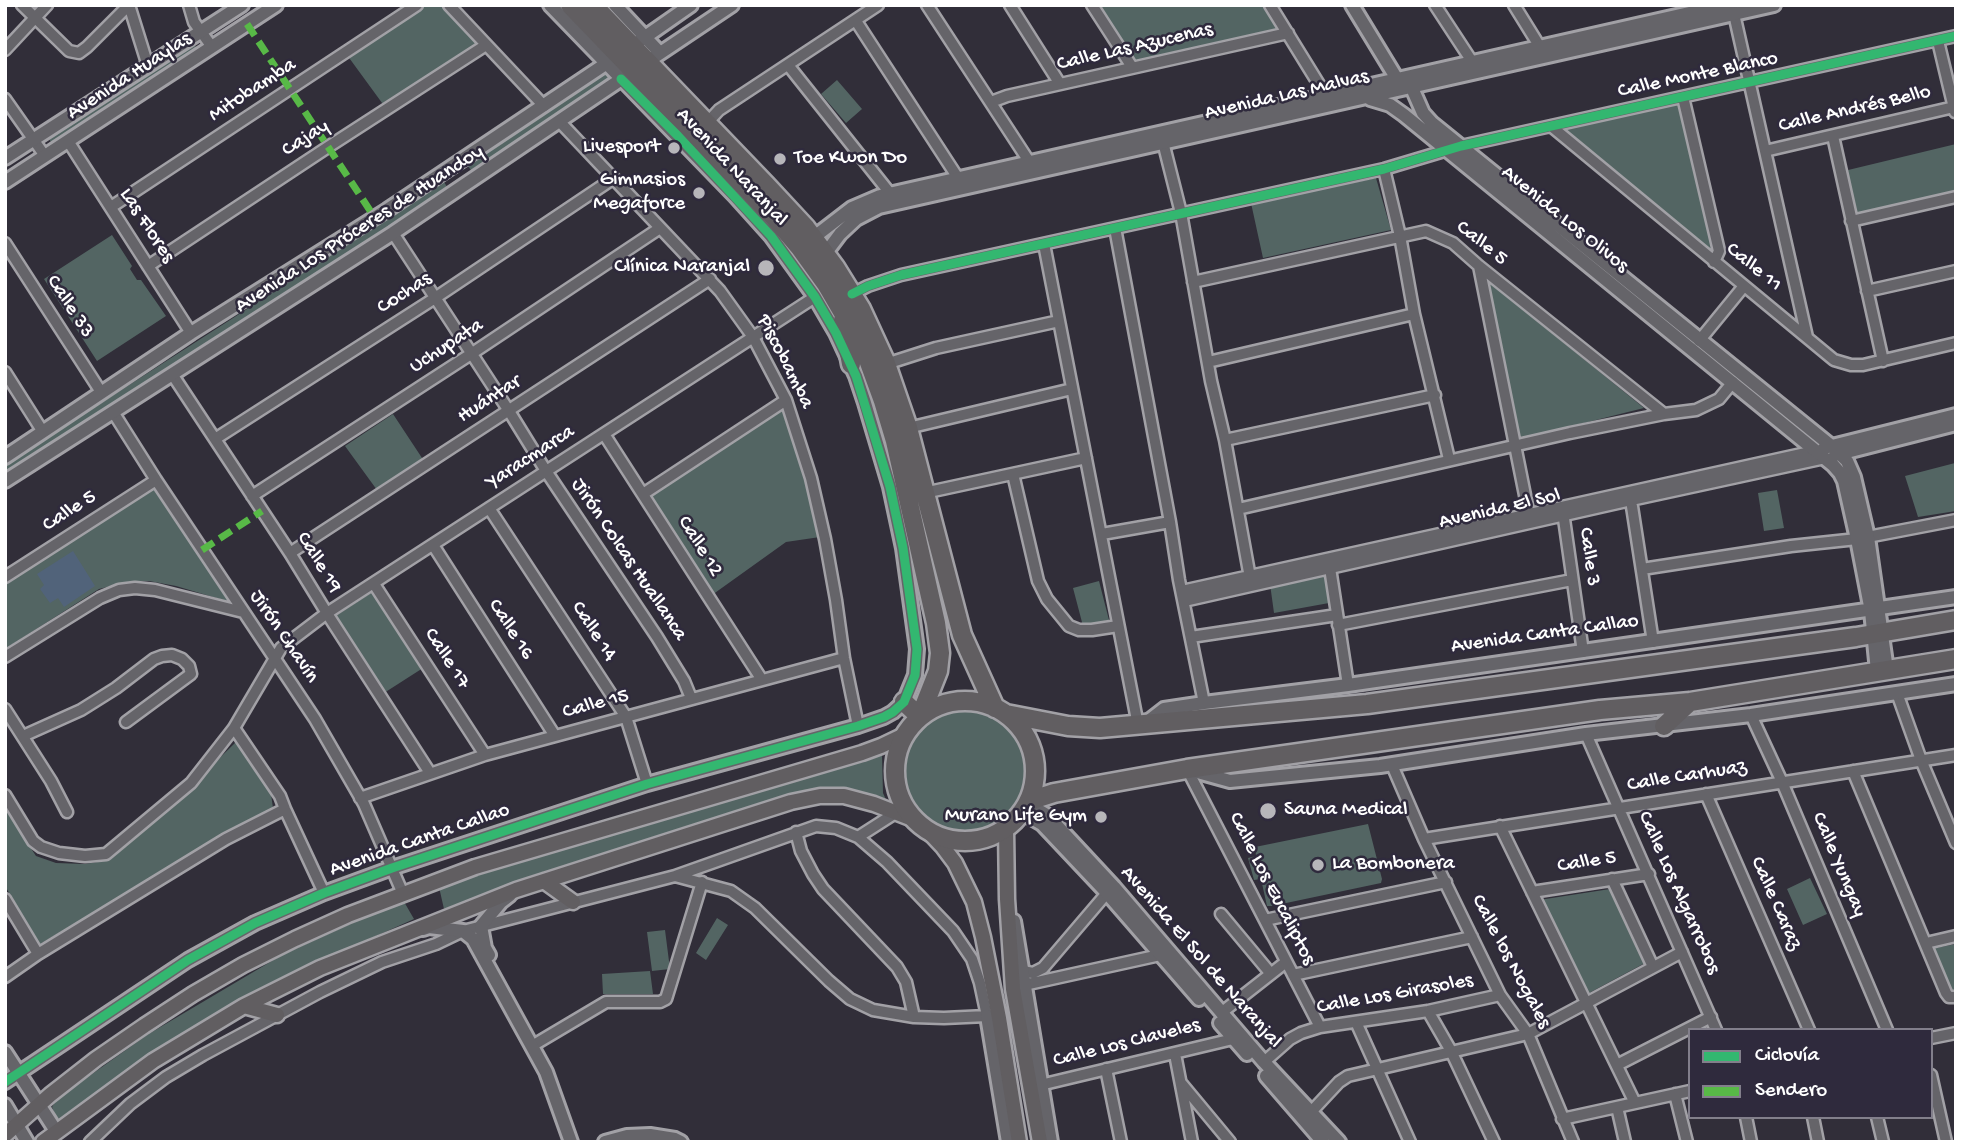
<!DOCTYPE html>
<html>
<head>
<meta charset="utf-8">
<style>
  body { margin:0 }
  #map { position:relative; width:1961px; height:1147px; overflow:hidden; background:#312e39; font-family:"Gochi Hand",sans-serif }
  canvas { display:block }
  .frame { position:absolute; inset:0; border:7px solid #fff; pointer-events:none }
  .legend { position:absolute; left:1688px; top:1028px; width:245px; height:91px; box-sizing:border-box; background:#2f2a3d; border:2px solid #827f8b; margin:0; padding:9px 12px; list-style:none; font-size:21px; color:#fff }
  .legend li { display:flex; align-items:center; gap:14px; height:35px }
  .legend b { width:35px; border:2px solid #827f8b }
</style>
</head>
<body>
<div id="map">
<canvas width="1961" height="1147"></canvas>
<div class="frame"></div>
<ul class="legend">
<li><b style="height:9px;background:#33b770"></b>Ciclovía</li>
<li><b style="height:9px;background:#58b947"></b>Sendero</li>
</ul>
</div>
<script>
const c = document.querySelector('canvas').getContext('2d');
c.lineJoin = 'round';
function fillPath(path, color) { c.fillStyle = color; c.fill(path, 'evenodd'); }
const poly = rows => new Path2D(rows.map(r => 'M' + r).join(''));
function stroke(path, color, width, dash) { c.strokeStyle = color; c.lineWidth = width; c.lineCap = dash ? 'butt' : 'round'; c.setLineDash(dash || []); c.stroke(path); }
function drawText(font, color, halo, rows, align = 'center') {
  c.font = font + ' "Gochi Hand",sans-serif'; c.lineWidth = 5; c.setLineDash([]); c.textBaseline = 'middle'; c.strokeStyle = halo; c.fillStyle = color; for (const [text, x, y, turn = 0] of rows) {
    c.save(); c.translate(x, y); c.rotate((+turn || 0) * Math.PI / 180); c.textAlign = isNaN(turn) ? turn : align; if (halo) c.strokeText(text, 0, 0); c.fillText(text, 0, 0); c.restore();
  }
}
fillPath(poly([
  [422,5,442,5,480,45,385,107,347,55],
  [1098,5,1265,5,1280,29,1135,62],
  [193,43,198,50,53,145,49,139],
  [605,73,610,78,473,173,468,166],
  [837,80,862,109,846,123,821,94],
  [1681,102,1715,249,1710,254,1564,133,1563,127],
  [1956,144,1956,193,1854,217,1844,171],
  [1376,178,1391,230,1263,258,1251,203],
  [444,182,449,190,5,477,5,465],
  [112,235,132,266,130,269,137,280,141,280,166,316,97,361,44,279],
  [1488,281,1644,408,1520,439],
  [783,406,806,478,820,537,786,542,712,595,648,495],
  [393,414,424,461,377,490,345,446],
  [1955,463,1956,511,1918,517,1905,476],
  [157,484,233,603,176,586,149,581,127,582,99,589,5,649,5,584],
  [1777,490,1784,528,1764,531,1758,493],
  [1324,574,1329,603,1274,613,1270,584],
  [1099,581,1109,620,1083,626,1073,588],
  [374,591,423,668,384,693,334,617],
  '903 772a62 62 0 1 1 124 0a62 62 0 1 1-124 0Z',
  [236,742,271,794,273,808,40,944,5,886,5,809,36,856,56,863,85,864,110,860,156,820],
  [882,755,883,793,887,802,851,790,830,788,808,790,444,909,439,887,620,830,851,764,864,762],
  [1368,824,1382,879,1381,883,1272,906,1267,906,1261,879,1254,880,1248,858,1256,856,1255,847],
  [1810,878,1827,914,1803,925,1787,889],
  [1610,889,1645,963,1589,993,1539,900],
  [403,900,414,919,265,986,125,1071,60,1120,55,1115,52,1107,57,1099,147,1035,282,955],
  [717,918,728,925,706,960,696,953],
  [665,930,670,969,652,971,647,932],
  [1956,944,1956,992,1951,993,1931,949],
  [650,971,653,994,603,994,602,974]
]), '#536563');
fillPath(poly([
  [73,551,95,586,64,607,58,598,50,603,40,589,44,585,37,574]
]), '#51637a');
const street = poly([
  [22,5,69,51,79,53,87,47,129,5],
  [129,5,148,66],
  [189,5,194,22,212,47],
  [449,5,544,106],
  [927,5,1032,166],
  [1010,5,1060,84],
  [1092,5,1132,67],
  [1270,5,1328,99],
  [1435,5,1473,63],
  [1514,5,1540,47],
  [1732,5,1807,337],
  [856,21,958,178],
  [1938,41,1955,112],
  [5,50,47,5],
  [788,65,893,197],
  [1683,97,1719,251,1714,262],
  [5,99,45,156],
  [991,102,1007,96,1288,33],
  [559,121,720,291,753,337,786,400,811,478,825,539,836,600,844,658,858,726],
  [706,124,719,110,878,5],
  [1551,126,1834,360,1851,365,1863,365,1956,343],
  [1833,136,1883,361],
  [1162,138,1181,213,1211,381,1225,440,1251,583],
  [68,141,191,333],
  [1765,151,1954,107],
  [1384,169,1400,236,1414,314,1449,459],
  [111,207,417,5],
  [1851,221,1956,197],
  [1115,228,1170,522,1179,580,1204,703],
  [393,233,509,411,546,471,657,637,684,681,691,698],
  [5,243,101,392],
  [1044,244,1138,725],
  [148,266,328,147,486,45],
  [1479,266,1529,515],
  [1193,282,1426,231,1453,243,1479,266,1664,414],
  [1867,291,1956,271],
  [852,294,868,286,901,275,1384,169,1461,146,1956,36],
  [1699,341,1744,286],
  [1208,362,1414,314],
  [886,364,936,348,1059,321],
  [5,372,43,432],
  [172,374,290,553,328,615,430,773],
  [113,412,156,480,315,719,364,804,403,894],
  [908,428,1072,389],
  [604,434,762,680],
  [215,439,435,298,614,178],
  [1225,440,1435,395],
  [1013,474,1038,581,1047,599,1069,626,1079,630,1092,630,1118,626],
  [924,493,1086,458],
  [643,494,786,400],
  [252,496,471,354,660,228],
  [1631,500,1653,642],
  [489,508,626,717,647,784],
  [1238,509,1570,433,1664,414,1696,410,1719,399,1733,382],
  [1563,512,1583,652],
  [1102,534,1170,522],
  [433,545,555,736],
  [290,553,710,279],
  [1330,568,1348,685],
  [1642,569,1791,546,1857,539,1956,520],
  [5,577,156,480],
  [374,584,485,755],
  [1182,591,1815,451],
  [1184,601,1631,500,1825,458],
  [1338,625,1572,580],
  [1191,637,1337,615],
  [5,657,100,598,119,590,135,588,155,590,243,612],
  [1897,693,1921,760,1956,843],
  [5,709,51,781,67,812],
  [1751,715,1782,782,1887,1030],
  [234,728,280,796,285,809,324,893],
  [1586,734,1716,1030],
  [23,736,81,710,116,688,154,659,162,656,172,655,182,659,189,666,191,674,126,722],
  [1392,765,1424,839,1500,995,1528,1034,1573,1142],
  [1187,769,1320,1027],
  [1853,771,1946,993,1949,997,1956,997],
  [1706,794,1809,1030],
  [5,795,33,841,41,847,59,853,85,856,106,854,191,783,234,728,281,648,327,613,815,297],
  [360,798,485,755,844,658],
  [1500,826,1635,1103],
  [796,832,801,851,813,874,823,889,897,967,906,982,914,1017],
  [858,837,897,812],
  [1424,839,1956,755],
  [1612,879,1653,967],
  [1532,892,1649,874],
  [5,899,38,954],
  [1221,914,1271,974],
  [1265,920,1446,882],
  [1926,943,1956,936],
  [1023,971,1033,973,1043,968,1107,893],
  [1293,975,1472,937],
  [5,977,38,954,226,839,285,809],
  [1024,985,1160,955],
  [1428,1011,1451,1051,1494,1142],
  [1221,1013,1286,962],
  [1356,1022,1410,1142],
  [1931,1038,1956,1033],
  [537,1043,606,1002,660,1002,666,999,702,882],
  [1175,1054,1192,1142],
  [1264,1062,1290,1039,1301,1033,1320,1027,1428,1011,1500,995],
  [1617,1065,1711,1017],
  [1106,1069,1121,1142],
  [1931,1075,1946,1142],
  [1181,1083,1230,1142],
  [1036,1086,1233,1039],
  [1675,1094,1687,1142],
  [1617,1107,1625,1142],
  [1311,1112,1339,1082,1348,1076,1528,1034,1682,952],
  [1746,1117,1751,1142],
  [1813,1117,1818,1142],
  [1877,1117,1883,1142],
  [1562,1119,1690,1091],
  [90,1142,130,1104,166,1077,203,1055,320,992,382,962,436,944,463,931,675,876,816,826,836,828,858,837,887,862,953,931,972,959,980,983,987,1016,944,1018,914,1017,873,1010,850,999,829,981,755,908,731,891,675,876]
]);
const secondary = poly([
  [615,5,660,53],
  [1352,5,1397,79,1412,88,1423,113,1432,123,1830,445,1847,461,1854,477,1868,537,1887,670],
  [628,49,691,5],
  [641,66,732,5],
  [1370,99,1390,105,1404,115,1833,465,1840,473,1844,481,1857,539,1871,611,1877,671],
  [5,158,242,5],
  [5,182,276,5],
  [813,238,852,208,880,196,1725,5],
  [825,254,840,234,856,219,879,207,1774,5],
  [1824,448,1956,415],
  [1835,455,1956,424],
  [5,457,191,333,387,210,610,61],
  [5,481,393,233,626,76],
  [1146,723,1164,709,1204,703,1348,685,1956,597],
  [1194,771,1230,781,1380,766,1586,734,1751,715,1956,684],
  [1028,804,1048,816,1114,887,1264,1062,1339,1142],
  [1023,813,1042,824,1107,893,1199,999],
  [1014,921,1051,1142],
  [423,929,429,927,463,931,473,939,546,1072,571,1142],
  [489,955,485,948,481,926,501,902,510,895],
  [987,1016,1008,1142],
  [1220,1023,1247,1054],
  [5,1052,56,1131],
  [1266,1076,1323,1142],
  [5,1082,188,960,255,923,324,893,392,868,647,784,858,726,884,717,893,712,904,702,915,675,917,649,903,548,890,487,865,403,856,376,836,333,815,297,771,236,735,196,550,5],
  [5,1105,27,1142],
  [605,1142,627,1136,650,1135,675,1139,681,1142]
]);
const primary = poly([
  [1006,829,1007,899,1013,989,1040,1142],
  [927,830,943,847,955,863,974,902,983,937,999,1018,1019,1142],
  [544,881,573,902],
  [244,1006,277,1015],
  [5,1135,50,1095,96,1059,144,1026,193,994,243,965,295,939,348,915,475,867,862,753,881,746,904,735],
  [43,1142,153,1061,244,1006,320,968,516,890,791,802,820,796,844,796,874,804,915,820]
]);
const highway = poly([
  [570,5,771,214,800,248,826,284,864,349,883,401,895,441,936,623,940,653,938,671,921,714],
  [593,5,766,185,806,228,835,267,861,309,885,361,908,428,962,635,995,708],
  [843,320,851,364],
  '895 771a70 70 0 1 1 140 0a70 70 0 1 1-140 0Z',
  [904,702,919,716],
  [1006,714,1068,726,1100,728,1367,704,1856,637,1956,620],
  [1664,726,1690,702],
  [1029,801,1054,793,1187,769,1600,710,1690,702,1956,659]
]);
stroke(street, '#a2a1a6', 15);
stroke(secondary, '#a2a1a6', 18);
stroke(primary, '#a2a1a6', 19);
stroke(highway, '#a2a1a6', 23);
stroke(street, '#656469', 10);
stroke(secondary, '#656469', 12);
stroke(primary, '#615e61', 14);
stroke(highway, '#615e61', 18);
stroke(poly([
  [247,24,375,218],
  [202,550,262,511]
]), '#58b947', 7, [14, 7]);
stroke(poly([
  [852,294,868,286,901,275,1384,169,1461,146,1956,36],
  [5,1082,188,960,255,923,324,893,392,868,647,784,858,726,884,717,893,712,904,702,915,675,917,649,903,548,890,487,856,376,836,333,815,297,771,236,678,136,621,79]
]), '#33b770', 9);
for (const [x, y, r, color] of [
  [674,148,7,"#b7b6ba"],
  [780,159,7,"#b7b6ba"],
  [699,193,7,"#b7b6ba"],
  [766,268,9,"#b7b6ba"],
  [1268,811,9,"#b7b6ba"],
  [1101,817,7,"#b7b6ba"],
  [1318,865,7,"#b7b6ba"]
]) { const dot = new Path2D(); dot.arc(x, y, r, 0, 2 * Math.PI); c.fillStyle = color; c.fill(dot); stroke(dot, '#2f2a3d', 2.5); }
drawText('21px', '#fff', '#2f2a3d', [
  ["Calle Las Azucenas",1135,48,-13],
  ["Calle Monte Blanco",1698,76,-12],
  ["Avenida Huaylas",130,77,-33],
  ["Mitobamba",253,91,-33],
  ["Avenida Las Malvas",1287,96,-13],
  ["Calle Andrés Bello",1855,110,-13],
  ["Cajay",306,139,-33],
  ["Avenida Naranjal",731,168,47],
  ["Avenida Los Olivos",1564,220,39],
  ["Las Flores",146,226,57],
  ["Avenida Los Próceres de Huandoy",360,230,-33],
  ["Calle 5",1481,244,38],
  ["Calle 11",1753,268,39],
  ["Cochas",405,294,-33],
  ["Calle 33",69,307,57],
  ["Uchupata",447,347,-33],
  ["Piscobamba",784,362,63],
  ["Huántar",490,400,-33],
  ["Yaracmarca",531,458,-33],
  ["Avenida El Sol",1500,510,-13],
  ["Calle 5",70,512,-33],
  ["Calle 12",699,547,58],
  ["Calle 3",1588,557,82],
  ["Jirón Colcas Huallanca",628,560,56],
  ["Calle 19",318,563,58],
  ["Calle 16",510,630,57],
  ["Calle 14",593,632,57],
  ["Avenida Canta Callao",1545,635,-8],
  ["Jirón Chavín",283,637,56],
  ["Calle 17",446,659,57],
  ["Calle 15",596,705,-15],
  ["Calle Carhuaz",1687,777,-9],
  ["Avenida Canta Callao",420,841,-19],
  ["Calle 5",1587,863,-9],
  ["Calle Yungay",1838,865,67],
  ["Calle Los Eucaliptos",1271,889,63],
  ["Calle Los Algarrobos",1678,893,66],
  ["Calle Caraz",1775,904,66],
  ["Avenida El Sol de Naranjal",1200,958,49],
  ["Calle los Nogales",1510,962,62],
  ["Calle Los Girasoles",1395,995,-10],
  ["Calle Los Claveles",1127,1044,-14]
]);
drawText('21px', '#fff', '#2f2a3d', [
  ["Livesport",660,148],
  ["Toe Kwon Do",794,159,"left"],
  ["Gimnasios",685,181],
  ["Megaforce",685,205],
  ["Clínica Naranjal",750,268],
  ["Sauna Medical",1284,811,"left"],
  ["Murano Life Gym",1087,817],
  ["La Bombonera",1332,865,"left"]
], 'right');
</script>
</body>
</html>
